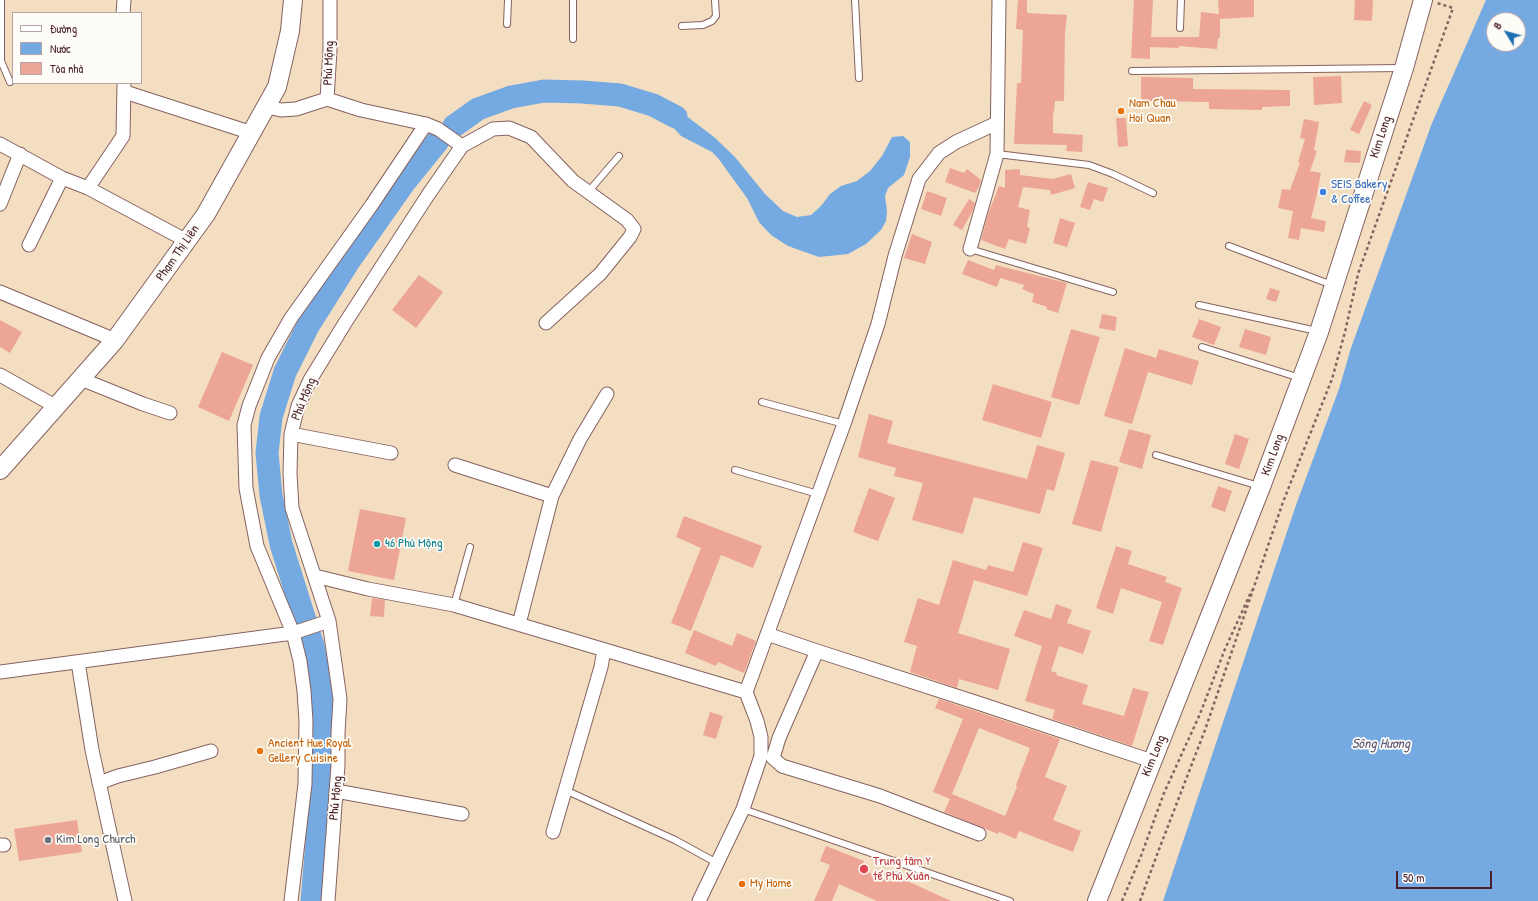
<!DOCTYPE html>
<html>
<head>
<meta charset="utf-8">
<style>
  body { margin:0 }
  #map { position:relative; width:1538px; height:901px; overflow:hidden; background:#f3dec1; font-family:"Patrick Hand",sans-serif }
  canvas { display:block }
  .legend { position:absolute; left:12px; top:12px; width:130px; height:72px; box-sizing:border-box; background:#fdfcf7; border:1px solid #b5a4a5; margin:0; padding:5px 7px; list-style:none; font-size:12px; color:#4a1f2b }
  .legend li { display:flex; align-items:center; gap:8px; height:20px }
  .legend b { width:20px; border:1px solid #b5a4a5 }
  .north { position:absolute; left:1486px; top:12px; width:40px; height:40px; box-sizing:border-box; background:#fdfcf7; border:1px solid #b5a4a5; border-radius:50%; rotate:307deg; font-size:11px; font-weight:700; line-height:16px; text-align:center; color:#4a1f2b }
  .north::after { content:''; display:block; margin:auto; width:14px; height:18px; background:#1f6fb2; clip-path:polygon(50% 0,100% 100%,50% 72%,0 100%) }
  .scale { position:absolute; left:1396px; top:871px; width:96px; height:18px; box-sizing:border-box; border:2px solid #4a1f2b; border-top:0; padding-left:5px; font-size:12px; line-height:14px; white-space:nowrap; color:#4a1f2b; -webkit-text-stroke:3px #fdfcf7; paint-order:stroke }
</style>
</head>
<body>
<div id="map">
<canvas width="1538" height="901"></canvas>
<ul class="legend">
<li><b style="height:5px;background:#fff"></b>Đường</li>
<li><b style="height:11px;background:#75a9e2"></b>Nước</li>
<li><b style="height:11px;background:#eda695"></b>Tòa nhà</li>
</ul>
<div class="north">B</div>
<div class="scale">50 m</div>
</div>
<script>
const c = document.querySelector('canvas').getContext('2d');
c.lineJoin = 'round';
function fillPath(path, color) { c.fillStyle = color; c.fill(path, 'evenodd'); }
const poly = rows => new Path2D(rows.map(r => 'M' + r).join(''));
function stroke(path, color, width, dash) { c.strokeStyle = color; c.lineWidth = width; c.lineCap = dash ? 'butt' : 'round'; c.setLineDash(dash || []); c.stroke(path); }
function drawText(font, color, halo, rows, align = 'center') {
  c.font = font + ' "Patrick Hand",sans-serif'; c.lineWidth = 3.5; c.setLineDash([]); c.textBaseline = 'middle'; c.strokeStyle = halo; c.fillStyle = color; for (const [text, x, y, turn = 0] of rows) {
    c.save(); c.translate(x, y); c.rotate((+turn || 0) * Math.PI / 180); c.textAlign = isNaN(turn) ? turn : align; if (halo) c.strokeText(text, 0, 0); c.fillText(text, 0, 0); c.restore();
  }
}
fillPath(poly([
  [1486,0,1538,0,1538,901,1163,901,1296,505,1339,389,1351,348,1432,123],
  [1494,20,1518,20,1518,44,1494,44],
  [647,103,668,105,677,109,689,118,714,137,735,157,765,194,783,211,797,217,811,215,821,206,830,194,841,186,857,181,870,171,882,156,892,137,903,136,910,142,910,157,904,175,888,188,885,196,887,211,886,221,881,230,866,244,848,254,819,257,788,246,771,235,759,222,747,198,718,158,712,152,681,136,661,114]
]), '#75a9e2');
stroke(poly([
  [454,126,478,109,511,97,544,91,582,92,620,95,653,105,676,117],
  [312,901,322,783,323,724,320,682,313,646,281,544,271,495,267,453,271,417,285,372,308,326,349,261,404,183,438,141]
]), '#75a9e2', 23);
fillPath(poly([
  [1018,0,1027,0,1027,13,1067,15,1065,32,1064,101,1055,101,1054,113,1053,113,1053,133,1083,135,1082,152,1066,151,1067,145,1014,144,1017,83,1021,83,1023,30,1016,29],
  [1134,0,1153,0,1151,37,1199,37,1201,12,1219,14,1218,0,1254,0,1254,17,1220,19,1220,38,1218,38,1217,49,1179,46,1179,48,1150,47,1150,59,1131,58],
  [1355,0,1373,0,1372,21,1354,20],
  [1341,76,1342,103,1314,105,1313,77],
  [1141,77,1193,78,1193,89,1290,90,1290,106,1262,107,1262,110,1209,109,1209,102,1141,101],
  [1364,101,1372,105,1359,134,1350,130],
  [1116,118,1126,118,1128,146,1118,147],
  [1304,119,1319,122,1314,150,1317,151,1310,171,1321,173,1317,194,1311,218,1326,221,1324,232,1301,228,1299,240,1288,238,1293,211,1278,208,1282,189,1290,190,1300,163,1298,162,1305,139,1300,138],
  [1346,150,1361,151,1360,163,1344,162],
  [950,168,964,173,967,169,981,180,979,187,975,193,945,182],
  [1020,169,1020,175,1053,179,1071,174,1075,188,1051,195,1050,190,1023,187,1018,207,1030,210,1027,227,1030,228,1026,244,1009,239,1005,249,981,240,988,214,999,186,1005,188,1005,170],
  [1088,182,1108,188,1103,202,1094,199,1090,210,1080,207],
  [927,191,947,198,941,216,921,209],
  [969,199,975,203,972,212,962,230,953,225],
  [1060,218,1075,223,1067,247,1053,243],
  [912,234,932,242,925,264,904,258],
  [968,260,994,270,996,265,1067,283,1058,313,1046,309,1047,307,1032,302,1034,294,1022,289,1024,285,1000,278,997,287,962,274],
  [419,275,443,292,416,328,392,310],
  [1270,288,1280,291,1276,302,1266,299],
  [1102,314,1117,317,1115,331,1099,328],
  [1199,319,1221,327,1214,345,1192,337],
  [0,320,22,332,10,353,0,347],
  [1071,329,1100,337,1079,405,1051,397],
  [1245,329,1271,337,1266,355,1239,347],
  [1125,348,1156,358,1159,349,1199,361,1192,385,1148,372,1132,424,1104,416],
  [222,352,253,365,229,421,198,407],
  [993,384,1052,402,1041,438,982,420],
  [869,414,893,421,887,443,1027,479,1037,445,1065,453,1054,491,1047,489,1040,514,974,497,963,534,912,520,923,483,894,476,896,468,858,457],
  [1129,429,1151,435,1142,469,1119,462],
  [1235,434,1249,439,1239,469,1225,464],
  [1091,460,1119,467,1101,532,1072,524],
  [1218,486,1232,491,1225,512,1211,507],
  [869,488,895,498,878,541,853,532],
  [360,509,406,518,394,580,348,571],
  [684,516,762,546,753,568,721,555,691,631,671,623,701,548,676,537],
  [1023,542,1043,548,1027,596,974,580,958,633,1010,649,998,690,959,679,957,688,910,672,917,646,904,642,918,598,939,605,953,560,986,570,988,565,1013,572],
  [1116,546,1132,551,1128,564,1167,577,1165,582,1182,588,1163,645,1149,641,1162,602,1121,588,1113,614,1096,608],
  [372,598,385,600,384,617,370,616],
  [1056,604,1072,610,1067,623,1091,631,1083,654,1059,646,1051,671,1057,673,1056,675,1088,685,1082,704,1124,716,1133,688,1149,692,1132,746,1052,719,1055,710,1025,701,1042,646,1014,636,1024,610,1051,619],
  [694,630,732,646,737,633,756,641,744,673,718,662,716,666,685,653],
  [939,699,1060,739,1045,777,1067,786,1053,820,1081,831,1073,852,1019,831,1016,839,999,832,998,834,944,812,950,799,933,792,963,719,935,708],
  [979,728,1030,748,1016,785,1017,787,1005,816,952,794,950,799],
  [710,712,723,716,716,739,703,735],
  [77,820,82,852,19,861,14,829],
  [826,846,864,861,861,869,891,882,894,875,951,901,877,901,839,884,832,901,814,901,830,865,820,861]
]), '#eda695');
const lane = poly([
  [1,0,1,61,10,82],
  [855,0,859,78],
  [507,24,508,0],
  [682,26,703,25,712,21,716,16,715,0],
  [1180,28,1181,0],
  [573,39,573,0],
  [1132,71,1402,68],
  [997,154,1089,165,1113,174,1153,193],
  [588,192,619,156],
  [1229,246,1332,285],
  [970,249,1113,292],
  [1199,305,1317,331],
  [1202,347,1300,378],
  [762,402,844,424],
  [1156,455,1259,486],
  [735,470,818,494],
  [454,605,470,547],
  [565,790,675,840,717,863],
  [743,809,1010,901]
]);
const street = poly([
  [330,0,330,50,327,99,361,110,426,124,438,129,462,146],
  [123,13,124,0],
  [125,92,252,133],
  [267,107,281,110,296,109,327,99],
  [0,144,62,178,88,188,187,241],
  [88,188,123,136,124,85],
  [0,204,20,154],
  [29,245,62,178],
  [970,249,997,154,999,0],
  [0,292,115,340],
  [0,375,55,406],
  [81,379,143,404,170,413],
  [291,434,391,453],
  [455,465,552,496],
  [315,576,368,589,454,605,746,692,844,424,878,324,895,256,919,179,939,153,956,142,997,123],
  [519,624,552,496,580,439,607,394],
  [767,634,817,651,981,704,1152,761],
  [817,651,779,738,773,758,782,766,880,796,979,834],
  [78,662,92,750,125,901],
  [0,672,293,633,329,621],
  [99,783,118,776,155,767,211,751],
  [336,791,462,814],
  [553,832,601,667,604,650],
  [0,845,4,845],
  [291,901,305,784,306,721,304,691,300,661,293,633,257,546,246,488,244,425,249,406,268,358,291,318,371,206,426,124],
  [328,901,338,765,338,733,340,699,329,621,292,508,290,474,291,434,298,406,310,380,345,323,428,195,462,146,493,129,509,128,531,137,573,181,627,220,634,229,630,237,600,274,546,323],
  [699,901,743,809,761,756,761,737,757,721,746,692]
]);
const secondary = poly([
  [0,470,115,340,206,214,277,87,290,31,293,0],
  [1097,901,1261,487,1319,332,1404,68,1423,0]
]);
stroke(lane, '#856260', 8);
stroke(street, '#856260', 15);
stroke(secondary, '#856260', 20);
stroke(poly([
  [1122,901,1141,856,1164,793,1200,714,1225,649,1252,590],
  [1140,901,1158,852,1205,730,1283,502,1332,379,1345,332,1358,274,1453,8,1437,3]
]), '#856260', 2.5, [3, 3]);
stroke(lane, '#fff', 6);
stroke(street, '#fff', 13);
stroke(secondary, '#fff', 18);
for (const [x, y, r, color] of [
  [1121,111,4,"#e8710a"],
  [1323,192,4,"#3f7fe0"],
  [377,544,4,"#0f9aa8"],
  [260,751,4,"#e8710a"],
  [48,840,4,"#6b7280"],
  [864,869,5,"#e0444e"],
  [742,884,4,"#e8710a"]
]) { const dot = new Path2D(); dot.arc(x, y, r, 0, 2 * Math.PI); c.fillStyle = color; c.fill(dot); stroke(dot, '#fdfcf7', 1.5); }
drawText('13px', '#4a1f2b', '#fdfcf7', [
  ["Phú Mộng",329,63,-88],
  ["Kim Long",1381,137,-72],
  ["Phạm Thị Liên",178,253,-55],
  ["Phú Mộng",304,399,-68],
  ["Kim Long",1273,455,-70],
  ["Kim Long",1154,756,-68],
  ["Phú Mộng",336,798,-85]
]);
drawText('13px', '#c56008', '#fdfcf7', [
  ["Nam Chau",1129,104],
  ["Hoi Quan",1129,119],
  ["Ancient Hue Royal",268,744],
  ["Gellery Cuisine",268,759],
  ["My Home",750,884]
], 'left');
drawText('13px', '#366cbe', '#fdfcf7', [
  ["SEIS Bakery",1331,185],
  ["& Coffee",1331,200]
], 'left');
drawText('13px', '#0d838f', '#fdfcf7', [
  ["46 Phú Mộng",385,544]
], 'left');
drawText('13px', '#5b616d', '#fdfcf7', [
  ["Kim Long Church",56,840]
], 'left');
drawText('13px', '#be3a42', '#fdfcf7', [
  ["Trung tâm Y",873,862],
  ["tế Phú Xuân",873,877]
], 'left');
drawText('italic 14px', '#5b5674', '#fdfcf7', [
  ["Sông Hương",1381,744]
]);
</script>
</body>
</html>
